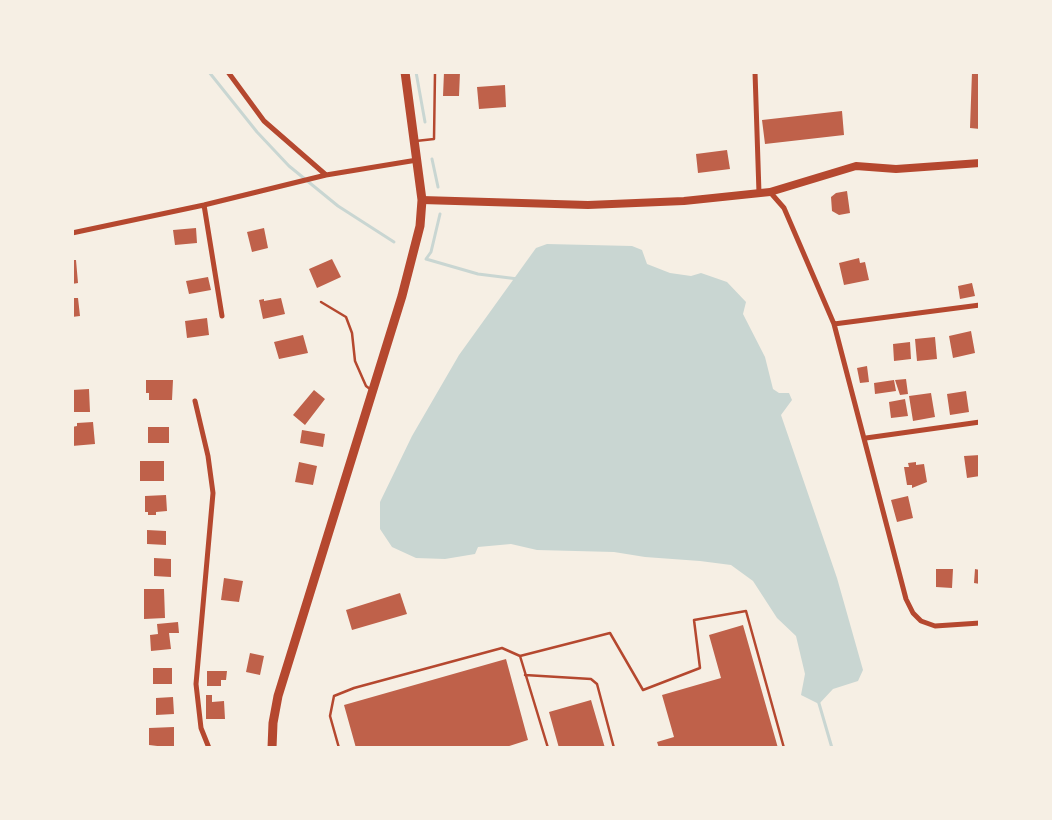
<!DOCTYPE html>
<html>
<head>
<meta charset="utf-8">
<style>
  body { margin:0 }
  #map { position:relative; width:1052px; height:820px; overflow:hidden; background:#f6efe4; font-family:Commissioner,sans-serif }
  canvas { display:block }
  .frame { position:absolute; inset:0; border:74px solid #f6efe4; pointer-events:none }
</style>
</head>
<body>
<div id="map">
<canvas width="1052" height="820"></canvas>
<div class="frame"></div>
</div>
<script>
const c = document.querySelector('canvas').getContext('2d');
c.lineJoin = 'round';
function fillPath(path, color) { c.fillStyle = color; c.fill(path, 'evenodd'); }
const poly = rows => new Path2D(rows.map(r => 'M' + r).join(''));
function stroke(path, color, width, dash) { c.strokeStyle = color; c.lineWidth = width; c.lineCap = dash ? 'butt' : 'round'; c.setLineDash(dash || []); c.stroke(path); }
fillPath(poly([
  [547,244,632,246,642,250,647,264,670,273,691,276,701,273,727,282,746,302,743,314,765,357,773,389,779,393,789,393,792,400,781,415,837,578,863,670,858,681,833,689,819,704,801,695,805,674,796,636,777,618,753,581,731,565,700,561,645,557,614,552,537,550,511,544,478,547,475,554,445,559,416,558,392,547,380,529,380,502,412,436,459,355,536,248]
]), '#c9d6d2');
stroke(poly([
  [209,72,257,132,289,166,338,206,394,242],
  [416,72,425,122],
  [432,159,438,187],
  [440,214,431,252,426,259,478,274,518,279],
  [818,700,832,748]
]), '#c9d6d2', 3);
fillPath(poly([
  [444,72,460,72,459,96,443,96],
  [972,72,980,72,980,129,970,128],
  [505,85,506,107,479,109,477,87],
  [842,111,844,135,765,144,762,120],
  [727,150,730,169,698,173,696,154],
  [847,191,850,213,839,215,832,211,831,197,836,193],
  [196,228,197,243,175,245,173,230],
  [264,228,268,248,252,252,247,232],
  [859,258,860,263,865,262,869,280,844,285,839,263],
  [332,259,341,277,317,288,309,269],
  [72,260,76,260,78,283,72,284],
  [208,277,211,290,189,294,186,281],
  [972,283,975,296,960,299,958,286],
  [72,298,78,298,80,316,72,317],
  [281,298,285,314,263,319,259,300,264,299,264,301],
  [207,318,209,335,187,338,185,321],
  [971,331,975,353,953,358,949,336],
  [303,335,308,353,279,359,274,342],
  [935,337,937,359,917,361,915,339],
  [910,342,911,359,894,361,893,344],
  [867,366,869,382,860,383,857,368],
  [906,379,908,394,900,395,895,380],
  [146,380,173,380,172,400,149,400,149,393,146,393],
  [894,380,896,391,875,394,874,383],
  [89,389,90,412,72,412,72,390],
  [314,390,325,399,305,425,293,415],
  [966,391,969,412,950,415,947,394],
  [931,393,935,417,913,421,909,396],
  [905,399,908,416,891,418,889,402],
  [93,422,95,444,72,446,72,427,77,426,77,423],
  [148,427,169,427,169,443,148,443],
  [302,430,325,434,323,447,300,443],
  [980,455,980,476,967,478,964,456],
  [140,461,164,461,164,481,140,481],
  [299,462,317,466,313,485,295,482],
  [916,462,916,465,924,464,927,482,912,488,912,485,907,485,904,467,909,467,908,463],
  [166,495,167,511,156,512,156,515,148,515,148,512,145,512,145,496],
  [908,496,913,518,897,522,891,500],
  [147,530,166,531,166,545,147,544],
  [154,558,171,559,171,577,154,576],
  [936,569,953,569,952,588,936,587],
  [975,569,980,570,980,584,974,583],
  [224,578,243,581,239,602,221,600],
  [144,589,164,589,165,618,144,619],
  [400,593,407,614,352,630,346,610],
  [178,622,179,633,169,633,171,649,151,651,150,635,158,634,157,624],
  [743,625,778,748,659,748,657,742,674,737,662,695,721,678,709,635],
  [250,653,264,656,260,675,246,672],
  [506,659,528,740,503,748,356,748,344,705],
  [153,668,172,668,172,684,153,684],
  [207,671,227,671,226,680,221,680,221,686,207,686],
  [206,695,212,695,212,702,224,701,225,719,206,719],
  [173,697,174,714,156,715,156,698],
  [591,700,605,748,559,748,549,712],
  [174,727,174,748,149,745,149,728]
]), '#bf614a');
stroke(poly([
  [416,141,434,139,435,73],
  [321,302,346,317,352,333,355,361,366,386,370,389],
  [520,656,548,748],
  [525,675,591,679,597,684,614,748],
  [339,748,330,716,334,696,354,688,502,648,520,656,610,633,643,690,700,668,694,620,746,611,784,748]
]), '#b5482f', 2.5);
stroke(poly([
  [228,72,264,121,326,175,417,160],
  [755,72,759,193],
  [770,192,784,208,834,324,906,599,913,613,921,621,935,626,980,623],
  [204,205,222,316],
  [72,233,204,205,326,175],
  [834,324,980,305],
  [195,401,208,456,213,493,196,684,201,728,209,748],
  [866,438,980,422]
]), '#b5482f', 5);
stroke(poly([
  [422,200,588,205,684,201,770,192,856,166,896,169,980,163]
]), '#b5482f', 8);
stroke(poly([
  [272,748,273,723,278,696,402,296,420,226,422,200,405,72]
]), '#b5482f', 9);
</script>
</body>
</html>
